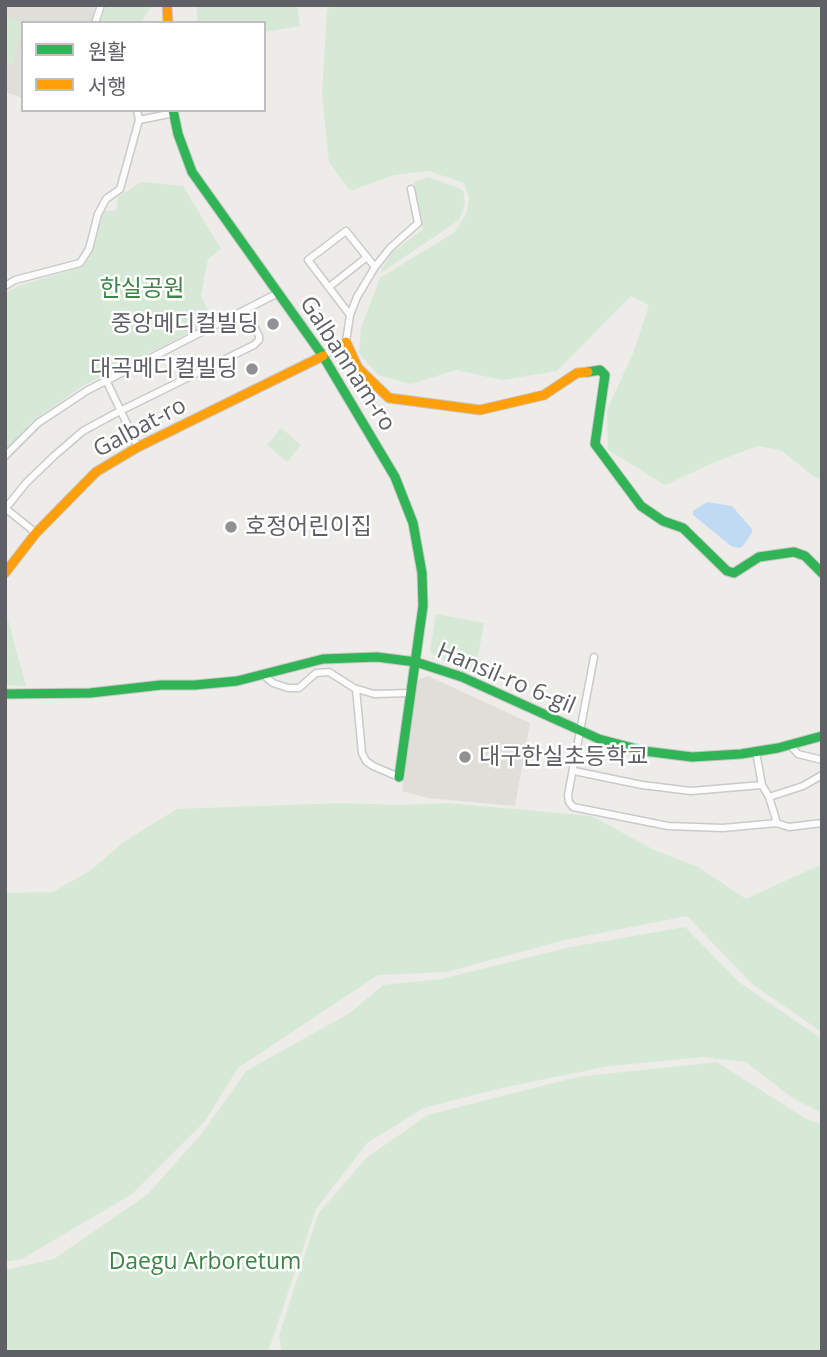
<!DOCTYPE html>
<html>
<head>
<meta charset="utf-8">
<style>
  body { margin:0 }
  #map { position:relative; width:827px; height:1357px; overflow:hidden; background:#edece8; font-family:"Open Sans","Noto Sans KR",sans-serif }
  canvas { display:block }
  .frame { position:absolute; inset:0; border:7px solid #5e6065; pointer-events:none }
  .legend { position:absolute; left:21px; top:21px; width:245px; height:91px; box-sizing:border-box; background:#fff; border:2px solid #bfbfc1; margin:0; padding:9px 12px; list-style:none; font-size:21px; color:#5e6065 }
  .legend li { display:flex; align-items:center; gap:14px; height:35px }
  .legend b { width:35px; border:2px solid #bfbfc1 }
</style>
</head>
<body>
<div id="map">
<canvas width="827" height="1357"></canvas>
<div class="frame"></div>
<ul class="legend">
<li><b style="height:9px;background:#30b455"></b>원활</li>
<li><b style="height:9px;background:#ff9f0a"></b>서행</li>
</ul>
</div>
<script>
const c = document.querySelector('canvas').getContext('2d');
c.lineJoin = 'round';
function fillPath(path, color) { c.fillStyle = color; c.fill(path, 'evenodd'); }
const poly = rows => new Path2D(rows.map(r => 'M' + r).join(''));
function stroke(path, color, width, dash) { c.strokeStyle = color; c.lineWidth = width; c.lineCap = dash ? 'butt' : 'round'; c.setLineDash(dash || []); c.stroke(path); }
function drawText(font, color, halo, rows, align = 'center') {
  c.font = font + ' "Open Sans","Noto Sans KR",sans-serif'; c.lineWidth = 5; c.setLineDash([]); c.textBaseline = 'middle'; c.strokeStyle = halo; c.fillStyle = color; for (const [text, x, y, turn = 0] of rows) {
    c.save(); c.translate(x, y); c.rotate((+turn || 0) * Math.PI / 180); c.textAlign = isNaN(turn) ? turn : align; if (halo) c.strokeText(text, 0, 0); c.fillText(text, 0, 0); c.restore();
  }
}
fillPath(poly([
  [5,5,95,5,91,23,23,23,23,98,5,92],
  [428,676,530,723,515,806,428,798,402,791,418,680]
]), '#e0ded8');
fillPath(poly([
  [106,5,152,5,141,23,100,23],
  [196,5,297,5,300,26,264,32,264,23,198,23],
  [332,5,822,5,822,480,813,476,781,450,757,446,713,463,665,485,608,450,607,410,634,351,649,305,631,296,557,371,502,380,456,370,411,384,378,375,359,353,361,328,380,278,455,232,467,212,469,198,464,183,429,171,394,175,350,191,329,162,322,95,327,10],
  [5,16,24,23,12,65,5,63],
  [429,177,463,190,465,204,459,220,379,274,392,253,423,229,414,182],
  [141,182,183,186,221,249,208,259,201,295,212,321,83,386,31,422,5,452,5,293,21,285,79,268,90,258,104,211,116,211,118,197],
  [281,428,301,445,287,462,267,445],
  [5,609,26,686,5,685],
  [436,614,484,623,475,673,438,658,430,651],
  [343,803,398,805,447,803,592,816,654,850,698,867,746,899,822,864,822,1032,752,984,687,916,565,940,446,972,378,975,238,1068,205,1121,132,1194,22,1259,5,1262,5,893,53,892,91,870,125,841,177,809],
  [685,927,740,983,822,1039,822,1113,791,1097,746,1062,704,1057,609,1066,501,1088,424,1108,367,1143,316,1209,268,1352,5,1352,5,1270,54,1259,148,1194,203,1132,246,1071,350,1013,383,985,441,979,571,947],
  [717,1062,806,1119,822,1125,822,1352,282,1352,279,1336,318,1214,366,1158,428,1115,577,1077]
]), '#d6e8d6');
fillPath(poly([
  [707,502,732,506,752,529,752,533,742,547,738,548,731,546,693,515,693,511]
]), '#c0daf4');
const street = poly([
  [95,23,101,5],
  [139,120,174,113],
  [5,286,15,280,80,263,89,249,98,214,106,199,120,189,139,120,137,110],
  [329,287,367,257],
  [350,315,308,260,346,231,375,267],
  [323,356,346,342,350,315,357,297,375,267,390,248,418,223,411,189],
  [106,380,138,447],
  [5,456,38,423,88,390,278,293],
  [5,508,36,533],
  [5,509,26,483,54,456,83,431,120,411,254,345,259,340,259,336,246,310],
  [594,657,568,795,569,802,573,807,668,826,723,828,777,823,769,797,762,785,756,752],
  [262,674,273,683,288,688,299,688,316,673,329,672,354,688,374,694,411,693],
  [356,689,362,753,366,761,373,766,399,777],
  [789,744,798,754,822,760],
  [574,771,642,785,691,791,762,785],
  [769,797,803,786,822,775],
  [776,823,789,827,822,823]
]);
const fast = poly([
  [173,110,178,134,192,172,323,356,395,477,413,523,422,573,423,606,399,777],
  [588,372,600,370,605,375,595,444,641,506,663,521,683,528,727,571,734,573,759,557,794,552,805,556,822,573],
  [5,694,90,693,161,685,195,685,237,681,323,659,377,657,416,662,462,677,599,739,644,751,692,757,741,754,778,748,822,736]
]);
const slow = poly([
  [167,5,168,23],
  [346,342,358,368,389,398,480,410,544,395,577,373,588,372],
  [5,573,36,533,96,472,138,447,323,356]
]);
stroke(street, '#cacaca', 9);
stroke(fast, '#c8c8c9', 11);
stroke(slow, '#c8c8c9', 11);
stroke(street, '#fcfcfc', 6);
stroke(fast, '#30b455', 9);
stroke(slow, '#ff9f0a', 9);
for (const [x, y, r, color] of [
  [273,324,7,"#909193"],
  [252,369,7,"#909193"],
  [231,527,7,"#909193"],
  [465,757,7,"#909193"]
]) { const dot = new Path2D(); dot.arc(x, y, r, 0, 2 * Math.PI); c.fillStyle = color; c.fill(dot); stroke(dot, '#fff', 2.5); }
drawText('23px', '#3d8545', '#fff', [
  ["한실공원",142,289],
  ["Daegu Arboretum",205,1262]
]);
drawText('23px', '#5e6065', '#fff', [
  ["중앙메디컬빌딩",259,324],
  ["대곡메디컬빌딩",238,369],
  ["호정어린이집",245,527,"left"],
  ["대구한실초등학교",479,757,"left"]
], 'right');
drawText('23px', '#5e6065', '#fff', [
  ["Galbannam-ro",347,364,57],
  ["Galbat-ro",140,428,-28],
  ["Hansil-ro 6-gil",506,679,23]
]);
</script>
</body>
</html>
